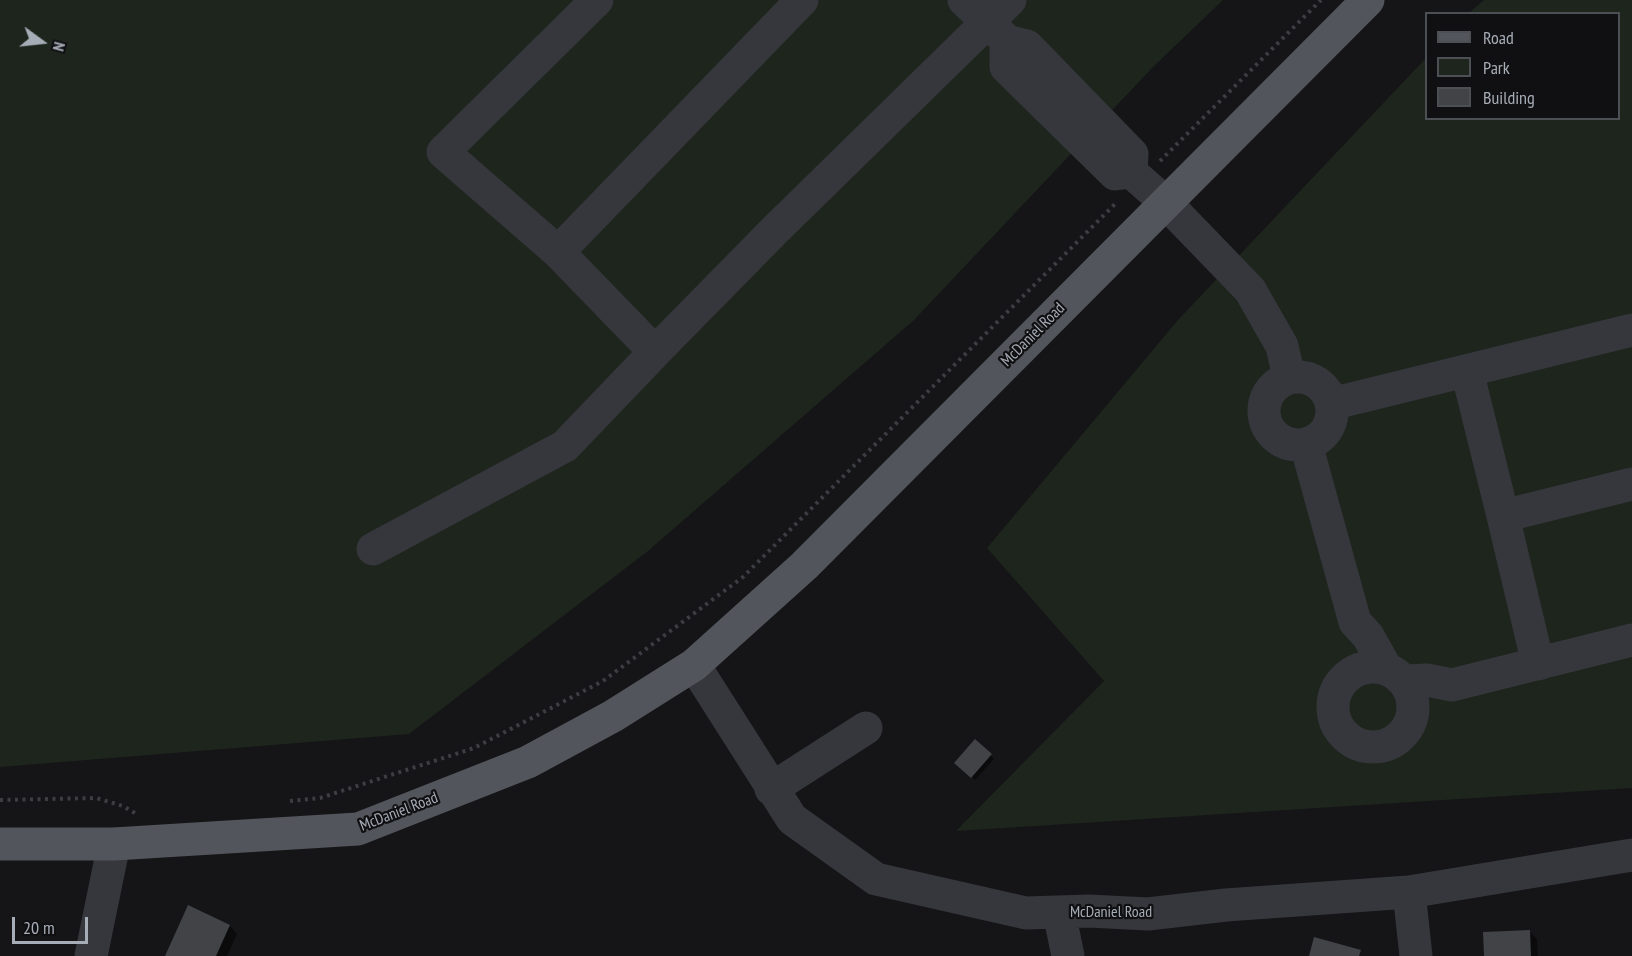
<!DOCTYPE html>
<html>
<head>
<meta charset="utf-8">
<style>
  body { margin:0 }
  #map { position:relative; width:1632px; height:956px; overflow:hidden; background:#151517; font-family:"PT Sans Narrow",sans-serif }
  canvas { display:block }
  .legend { position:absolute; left:1425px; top:12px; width:195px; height:108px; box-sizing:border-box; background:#101012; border:2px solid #4c4f54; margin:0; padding:8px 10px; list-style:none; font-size:18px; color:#a7adb7 }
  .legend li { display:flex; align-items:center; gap:12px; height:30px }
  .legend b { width:30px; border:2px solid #4c4f54 }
  .north { position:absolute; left:12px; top:12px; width:60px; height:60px; -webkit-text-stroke:4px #101012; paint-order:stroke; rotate:105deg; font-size:16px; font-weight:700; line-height:24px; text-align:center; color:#a7adb7 }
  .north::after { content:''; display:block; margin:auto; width:21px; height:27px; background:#a7adb7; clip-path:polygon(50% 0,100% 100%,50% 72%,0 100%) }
  .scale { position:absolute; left:12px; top:917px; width:76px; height:27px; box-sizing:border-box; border:3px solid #a7adb7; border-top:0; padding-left:8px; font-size:18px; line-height:21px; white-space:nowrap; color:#a7adb7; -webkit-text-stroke:4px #101012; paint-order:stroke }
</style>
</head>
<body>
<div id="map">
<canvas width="1632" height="956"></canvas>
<ul class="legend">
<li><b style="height:8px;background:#52555b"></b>Road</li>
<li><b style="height:16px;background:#1d251d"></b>Park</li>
<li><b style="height:16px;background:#414347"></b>Building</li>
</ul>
<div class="north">N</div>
<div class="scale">20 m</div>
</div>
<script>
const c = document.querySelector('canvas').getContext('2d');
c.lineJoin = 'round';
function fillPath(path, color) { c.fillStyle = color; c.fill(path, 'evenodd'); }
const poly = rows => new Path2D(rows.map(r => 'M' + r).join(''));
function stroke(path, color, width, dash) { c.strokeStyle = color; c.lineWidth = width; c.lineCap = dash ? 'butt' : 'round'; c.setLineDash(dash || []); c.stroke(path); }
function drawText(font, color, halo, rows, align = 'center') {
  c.font = font + ' "PT Sans Narrow",sans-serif'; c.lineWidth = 4.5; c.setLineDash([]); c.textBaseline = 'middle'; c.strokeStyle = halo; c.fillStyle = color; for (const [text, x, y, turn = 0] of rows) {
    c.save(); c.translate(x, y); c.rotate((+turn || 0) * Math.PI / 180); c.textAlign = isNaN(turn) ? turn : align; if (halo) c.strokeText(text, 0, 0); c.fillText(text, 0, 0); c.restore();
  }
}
fillPath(poly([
  [0,0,1223,0,1153,67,914,320,648,551,409,734,0,767],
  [1484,0,1632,0,1632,788,956,831,1104,681,987,548,1178,320,1426,58,1426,118,1618,118,1618,14,1469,13]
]), '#1d251d');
fillPath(poly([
  [975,741,994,759,975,780,956,763],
  [189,907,230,926,237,934,227,956,166,956],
  [1530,932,1537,939,1538,956,1485,956]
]), '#0007');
fillPath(poly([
  [975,739,992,754,971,778,954,763],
  [188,905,230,925,216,956,165,956],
  [1530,930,1531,956,1484,956,1483,932],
  [1314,937,1361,950,1359,956,1309,956]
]), '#414347');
stroke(poly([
  [1160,161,1321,0],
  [0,800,96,798,123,806,135,813],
  [290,801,320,798,474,748,603,681,743,577,1116,203]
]), '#3c3e43', 4, [3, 4.5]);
stroke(poly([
  [802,0,558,252,655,352,775,230,1010,0],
  [964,0,1003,37],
  [1006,41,1027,46,1132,154,1131,172,1115,174,1006,67,1006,41],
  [1131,172,1165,202,1250,290,1282,346,1289,377],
  [558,252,443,152,597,0],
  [1467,371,1503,516],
  '1264 411a34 34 0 1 1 68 0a34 34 0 1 1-68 0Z',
  [1331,404,1632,330],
  [1306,444,1355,622,1368,636,1386,668],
  [373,549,565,446,655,352],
  [1538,664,1503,516,1632,484],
  [694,665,792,819,876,879,1026,913,1089,911,1148,914,1226,905,1409,892,1632,855],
  '1333 707a40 40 0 1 1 80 0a40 40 0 1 1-80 0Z',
  [1405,681,1427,680,1452,685,1632,640],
  [771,789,866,728],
  [1409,892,1416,956],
  [1059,912,1068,956],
  [91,956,114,844]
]), '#36373c', 33);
stroke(poly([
  [0,844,114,844,358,829,528,762,613,716,694,665,804,566,1368,0]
]), '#52555b', 33);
drawText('16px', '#a7adb7', '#101012', [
  ["McDaniel Road",1033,335,-45],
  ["McDaniel Road",399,812,-21],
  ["McDaniel Road",1111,912]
]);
</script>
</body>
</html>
